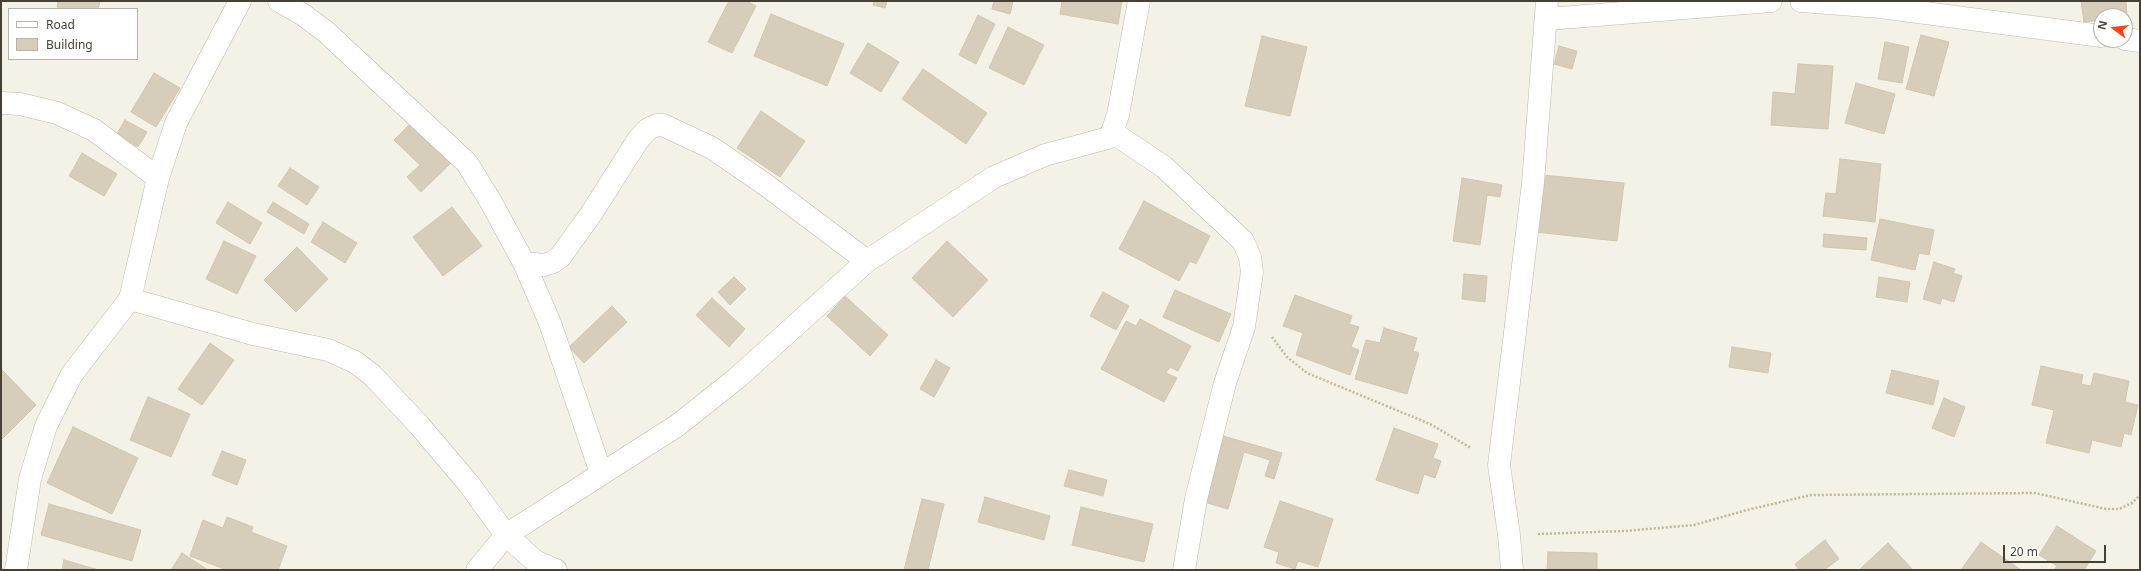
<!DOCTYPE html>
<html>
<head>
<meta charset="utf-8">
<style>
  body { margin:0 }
  #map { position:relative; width:2141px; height:571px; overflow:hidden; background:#f4f1e6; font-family:"Noto Sans",sans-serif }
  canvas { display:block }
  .frame { position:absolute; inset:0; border:2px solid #474135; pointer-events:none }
  .legend { position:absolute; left:8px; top:8px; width:130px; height:52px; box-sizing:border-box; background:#fff; border:1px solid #b5b3ae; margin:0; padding:5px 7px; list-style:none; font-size:12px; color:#474135 }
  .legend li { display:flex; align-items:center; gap:8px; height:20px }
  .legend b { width:20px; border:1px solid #b5b3ae }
  .north { position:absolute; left:2093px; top:8px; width:40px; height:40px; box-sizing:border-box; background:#fff; border:1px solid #b5b3ae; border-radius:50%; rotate:285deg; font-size:11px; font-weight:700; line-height:16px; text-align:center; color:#474135 }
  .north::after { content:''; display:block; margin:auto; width:14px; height:18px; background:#ff4412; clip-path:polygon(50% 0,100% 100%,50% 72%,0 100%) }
  .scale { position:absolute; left:2003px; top:545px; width:103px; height:18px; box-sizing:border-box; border:2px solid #474135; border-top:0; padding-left:5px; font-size:12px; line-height:14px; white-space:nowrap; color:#474135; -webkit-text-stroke:3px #fff; paint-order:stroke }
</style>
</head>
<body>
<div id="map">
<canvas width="2141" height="571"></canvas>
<div class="frame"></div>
<ul class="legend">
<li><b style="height:5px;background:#fff"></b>Road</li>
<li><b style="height:11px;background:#d6cdbb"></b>Building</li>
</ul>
<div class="north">N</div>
<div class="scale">20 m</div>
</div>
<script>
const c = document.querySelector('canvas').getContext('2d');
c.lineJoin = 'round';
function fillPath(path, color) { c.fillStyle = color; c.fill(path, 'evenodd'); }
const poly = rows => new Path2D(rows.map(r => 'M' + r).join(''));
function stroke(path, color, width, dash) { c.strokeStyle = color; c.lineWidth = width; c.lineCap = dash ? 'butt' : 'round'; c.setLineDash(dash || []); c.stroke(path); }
const building = poly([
  [58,1,100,1,98,9,65,9,57,7,58,1],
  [729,1,747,1,756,6,732,53,708,42,729,1],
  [874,1,887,1,885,8,873,5,874,1],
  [994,1,1013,1,1010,14,992,9,994,1],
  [1062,1,1122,1,1118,24,1060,14,1062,1],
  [2081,1,2126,1,2127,17,2101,16,2101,20,2084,22,2081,1],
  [771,14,844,44,827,86,754,56,771,14],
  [978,15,995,24,976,64,959,55,978,15],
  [1008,27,1044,45,1024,85,989,68,1008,27],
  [1921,35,1949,42,1934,96,1906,89,1921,35],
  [1262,36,1307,47,1290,116,1245,106,1262,36],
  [1885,42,1909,47,1902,83,1878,79,1885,42],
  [868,43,899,62,881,92,850,73,868,43],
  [1559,46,1577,51,1572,69,1554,64,1559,46],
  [1798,64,1833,66,1828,129,1771,125,1773,92,1795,94,1798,64],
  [923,69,987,113,966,144,902,99,923,69],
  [154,73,180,88,156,127,131,112,154,73],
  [1856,83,1895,94,1884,134,1845,123,1856,83],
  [761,111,805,141,780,177,737,148,761,111],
  [125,120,147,132,138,147,117,134,125,120],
  [411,123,451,163,421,192,407,177,420,165,394,140,411,123],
  [82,153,117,174,104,196,69,176,82,153],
  [1840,159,1881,164,1875,222,1823,216,1826,193,1836,194,1840,159],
  [290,168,319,187,307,205,278,186,290,168],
  [1542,175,1624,183,1617,241,1536,232,1542,175],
  [1462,178,1502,185,1500,197,1487,195,1480,245,1453,241,1462,178],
  [1144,201,1210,236,1196,264,1190,261,1179,281,1119,249,1144,201],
  [228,202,262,223,250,244,216,223,228,202],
  [273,202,309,224,304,234,267,212,273,202],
  [452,207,482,246,443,276,413,237,452,207],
  [1880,219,1934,230,1929,255,1919,253,1915,270,1871,260,1880,219],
  [323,222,357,243,345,263,311,242,323,222],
  [1824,234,1867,238,1866,250,1823,247,1824,234],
  [224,241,256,256,237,294,206,279,224,241],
  [947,241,988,280,953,317,912,278,947,241],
  [297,247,328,279,296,312,264,280,297,247],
  [1934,262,1955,269,1953,273,1962,276,1954,302,1942,298,1940,304,1923,299,1934,262],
  [1464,274,1487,276,1485,302,1462,299,1464,274],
  [734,277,746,289,730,305,718,292,734,277],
  [1879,277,1910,282,1907,302,1876,297,1879,277],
  [1175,290,1231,314,1219,342,1163,317,1175,290],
  [1103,292,1129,306,1116,330,1090,316,1103,292],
  [1295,295,1352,316,1349,324,1359,327,1351,347,1359,350,1350,375,1296,355,1303,333,1283,326,1295,295],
  [845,296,888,335,870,356,827,316,845,296],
  [712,298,745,329,729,347,696,315,712,298],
  [612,306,627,322,584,363,569,347,612,306],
  [1140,319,1191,346,1178,371,1170,367,1166,373,1177,378,1164,402,1101,369,1126,321,1136,326,1140,319],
  [1384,328,1417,338,1413,351,1419,353,1407,394,1355,379,1366,340,1380,343,1384,328],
  [210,343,234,360,202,405,178,389,210,343],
  [1732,347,1771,353,1768,373,1729,367,1732,347],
  [936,360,950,368,934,397,920,389,936,360],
  [2041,366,2083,375,2081,384,2091,386,2094,373,2129,381,2125,402,2138,405,2131,435,2124,433,2121,447,2092,440,2089,453,2046,443,2054,410,2032,405,2041,366],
  [1,369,36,405,1,440,1,369],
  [1892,370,1939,381,1933,405,1886,393,1892,370],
  [148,397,190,414,171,457,130,440,148,397],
  [1944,398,1965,407,1954,437,1932,428,1944,398],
  [73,427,138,458,112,514,47,483,73,427],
  [1394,428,1438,444,1433,458,1441,461,1435,478,1424,474,1418,494,1376,480,1394,428],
  [1223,436,1282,453,1274,479,1265,476,1270,460,1244,452,1228,509,1204,502,1223,436],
  [222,451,246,460,237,485,212,475,222,451],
  [1069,470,1107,480,1103,496,1064,486,1069,470],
  [985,497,1050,516,1044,540,978,522,985,497],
  [922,499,944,504,928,570,904,570,922,499],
  [1280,501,1333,519,1318,567,1298,561,1295,569,1276,563,1279,552,1264,547,1280,501],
  [49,504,141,530,132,561,41,535,49,504],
  [1081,507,1153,524,1144,562,1072,545,1081,507],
  [227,517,253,527,251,532,287,546,278,570,227,570,190,556,203,520,223,528,227,517],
  [2057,526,2096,551,2084,570,2054,570,2057,566,2039,555,2057,526],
  [1825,540,1839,559,1824,570,1799,570,1795,564,1825,540],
  [1981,542,2021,570,1961,570,1981,542],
  [1888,543,1913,570,1859,570,1888,543],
  [1548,552,1597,553,1597,570,1547,570,1548,552],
  [182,553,208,570,171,570,182,553],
  [64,560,99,570,62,570,64,560]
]);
fillPath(building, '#d6cdbb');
stroke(building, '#d1c6ad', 1);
const minor = poly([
  [279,1,302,14,325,31,467,163,491,202,524,263,550,323,601,473],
  [1801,1,1880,7,2101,36],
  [1548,19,1771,1],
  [2125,39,2140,41],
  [1,103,20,104,57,113,94,130,158,178],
  [1112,132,1164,167,1243,241,1250,257,1252,272,1244,327,1225,383,1196,499,1184,570],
  [524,263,544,265,553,262,560,257,591,214,638,140,648,129,657,125,663,125,712,148,766,185,867,261],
  [130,299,253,334,328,350,355,362,372,375,418,424,469,484,506,535,535,561,556,570],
  [16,570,30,479,46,426,72,374,130,299,158,178,176,123,240,1],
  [477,570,506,535,678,425,737,378,867,261,994,177,1045,155,1108,138,1112,132,1118,115,1139,1],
  [1512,570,1509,535,1499,465,1533,183,1547,1]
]);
stroke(minor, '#c0b9a8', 23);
stroke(poly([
  [1272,337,1287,357,1307,373,1430,424,1471,448],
  [1538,534,1625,531,1694,525,1747,510,1811,495,2035,493,2106,509,2119,509,2132,503,2140,495]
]), '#c2b698', 2.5, [2, 2]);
stroke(minor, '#fff', 22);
</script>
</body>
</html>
